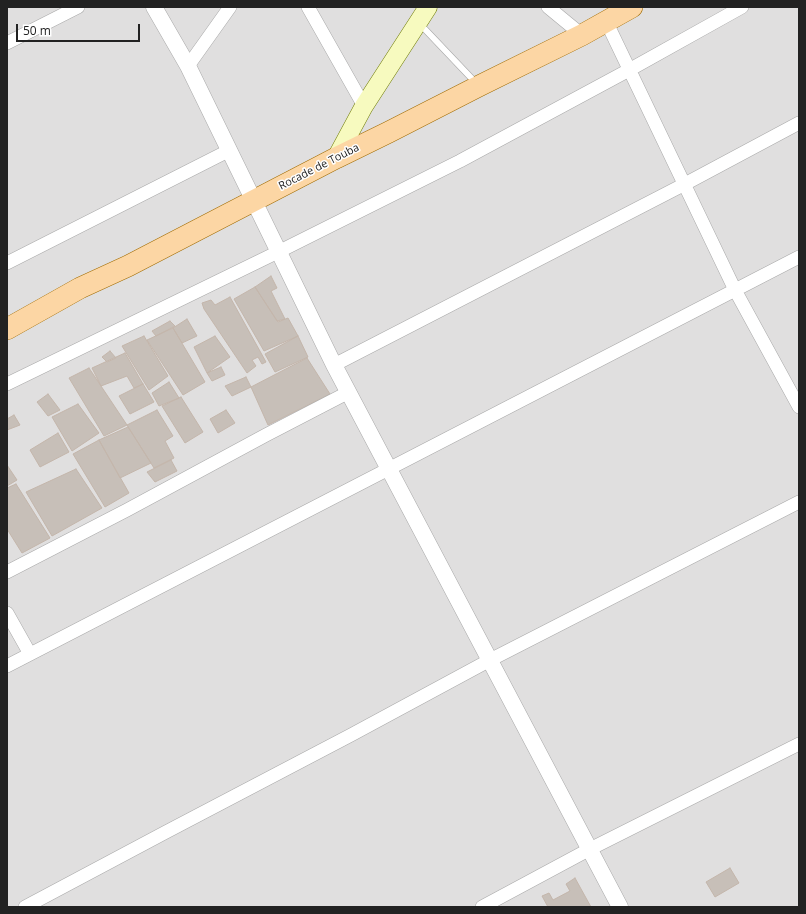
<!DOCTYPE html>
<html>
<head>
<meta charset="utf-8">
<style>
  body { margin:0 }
  #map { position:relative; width:806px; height:914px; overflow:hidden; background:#f2efe9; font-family:"Open Sans",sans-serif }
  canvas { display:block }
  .frame { position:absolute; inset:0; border:8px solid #222; pointer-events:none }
  .scale { position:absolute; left:16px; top:24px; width:124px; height:18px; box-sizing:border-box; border:2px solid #222; border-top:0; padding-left:5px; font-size:12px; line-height:14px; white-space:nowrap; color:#222; -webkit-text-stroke:3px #fff; paint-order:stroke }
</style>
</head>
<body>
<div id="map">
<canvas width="806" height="914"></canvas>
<div class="frame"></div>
<div class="scale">50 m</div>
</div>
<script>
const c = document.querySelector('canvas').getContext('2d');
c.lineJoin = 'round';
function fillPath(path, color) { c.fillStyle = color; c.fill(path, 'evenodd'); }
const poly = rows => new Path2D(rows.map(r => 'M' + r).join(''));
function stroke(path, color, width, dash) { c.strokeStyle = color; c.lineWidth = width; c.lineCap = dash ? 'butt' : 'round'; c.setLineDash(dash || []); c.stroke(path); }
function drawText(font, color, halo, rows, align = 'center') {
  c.font = font + ' "Open Sans",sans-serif'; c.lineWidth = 3; c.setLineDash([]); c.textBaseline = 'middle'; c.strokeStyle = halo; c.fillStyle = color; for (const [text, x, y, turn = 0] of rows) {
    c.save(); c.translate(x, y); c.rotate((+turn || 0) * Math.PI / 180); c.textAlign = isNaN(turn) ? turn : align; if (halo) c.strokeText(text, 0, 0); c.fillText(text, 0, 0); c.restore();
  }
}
fillPath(poly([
  [7,7,799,7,799,907,7,907]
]), '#e0dfdf');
const building = poly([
  [271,276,277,288,271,291,285,319,277,321,255,287,271,276],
  [255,287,278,322,288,318,298,336,264,351,234,299,255,287],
  [230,297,266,362,262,364,258,357,252,360,256,366,247,373,204,309,202,303,211,300,215,305,230,297],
  [187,319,197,336,182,343,173,328,187,319],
  [170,321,175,326,156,336,152,331,170,321],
  [173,328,205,382,183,395,147,340,173,328],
  [144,336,168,376,149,390,122,346,144,336],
  [215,336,230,357,207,373,194,347,215,336],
  [298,336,308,357,275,372,265,354,298,336],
  [110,351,116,358,107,362,102,357,110,351],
  [125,353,143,384,134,388,127,376,101,386,92,368,125,353],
  [307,358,330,394,268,425,251,387,307,358],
  [221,367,225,375,212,381,207,373,221,367],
  [89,368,127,425,104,436,69,378,89,368],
  [246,377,251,387,232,396,225,386,246,377],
  [169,382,179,398,159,406,152,393,169,382],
  [143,384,154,402,130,414,119,396,143,384],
  [48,394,60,410,48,416,37,402,48,394],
  [181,397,203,432,185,443,162,406,181,397],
  [78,404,99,433,72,451,52,417,78,404],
  [157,410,173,436,165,441,174,458,154,468,127,425,157,410],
  [226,410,235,423,218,433,210,419,226,410],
  [14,415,20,425,7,430,7,419,14,415],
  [128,427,151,463,120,478,99,440,128,427],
  [58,433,69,452,40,467,30,450,58,433],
  [99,440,129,493,105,507,73,454,99,440],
  [171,460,177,471,155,482,147,472,171,460],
  [7,465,17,480,7,486,7,465],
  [76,469,102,508,52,536,26,492,76,469],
  [16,484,50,538,22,553,7,529,7,488,16,484],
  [730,868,739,883,715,897,706,882,730,868],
  [575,878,591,907,548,907,542,896,549,893,553,900,570,891,566,884,575,878]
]);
fillPath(building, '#c7bfb8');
stroke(building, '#c4b6ab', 1);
const service = poly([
  [419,23,476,83]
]);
const minor = poly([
  [308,7,364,106],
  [548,7,582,35],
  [606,21,735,290,799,407],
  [7,43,78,7],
  [188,66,230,7],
  [7,263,230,150],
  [334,365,683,185,799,123],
  [7,384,278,252,460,161,629,70,742,7],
  [7,572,127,510,266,435,349,392],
  [7,613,30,654],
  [7,666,799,257],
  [25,907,166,832,351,735,490,660,799,502],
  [482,907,590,849,799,744]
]);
const tertiary = poly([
  [154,7,188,66,334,365,620,907]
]);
const secondary = poly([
  [336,158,364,106,428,7]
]);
const primary = poly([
  [7,329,80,288,128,266,336,158,389,132,479,86,582,35,632,7]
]);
stroke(service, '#a9a9a9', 7);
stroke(minor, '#a9a9a9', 14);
stroke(tertiary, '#a9a9a9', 17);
stroke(secondary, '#707d05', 19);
stroke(primary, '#a06b00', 22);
stroke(service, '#fff', 6);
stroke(minor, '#fff', 13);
stroke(tertiary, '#fff', 16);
stroke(secondary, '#f7fabf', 18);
stroke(primary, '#fcd6a4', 21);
drawText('11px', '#222', '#fff', [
  ["Rocade de Touba",319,167,-27]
]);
</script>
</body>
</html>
